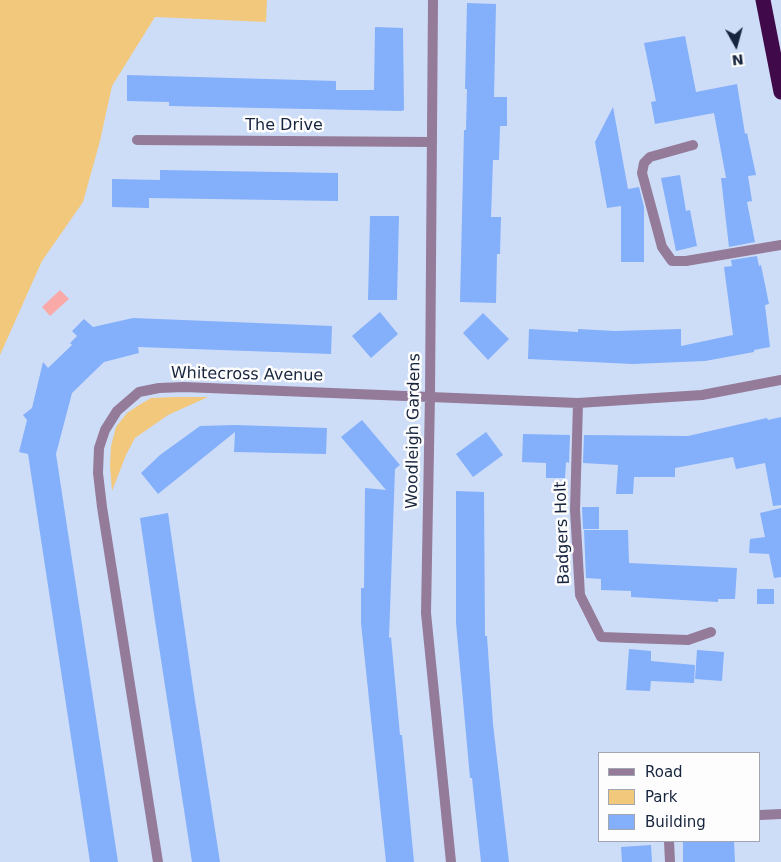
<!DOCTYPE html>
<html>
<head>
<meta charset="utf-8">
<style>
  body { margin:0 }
  #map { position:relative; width:781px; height:862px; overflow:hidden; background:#cdddf8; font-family:"DejaVu Sans",sans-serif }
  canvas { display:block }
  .legend { position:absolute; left:598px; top:752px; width:162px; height:90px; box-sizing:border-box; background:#fdfdfd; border:1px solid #a1a6b0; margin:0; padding:6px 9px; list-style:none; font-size:15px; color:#16243d }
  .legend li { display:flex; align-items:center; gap:10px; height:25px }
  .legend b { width:25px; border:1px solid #a1a6b0 }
  .north { position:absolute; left:711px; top:20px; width:50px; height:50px; -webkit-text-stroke:4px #fdfdfd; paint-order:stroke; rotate:173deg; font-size:14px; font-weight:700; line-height:20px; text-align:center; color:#16243d }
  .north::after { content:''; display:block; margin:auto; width:18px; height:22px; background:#16243d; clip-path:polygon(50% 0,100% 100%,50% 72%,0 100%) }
</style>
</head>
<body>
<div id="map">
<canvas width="781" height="862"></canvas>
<ul class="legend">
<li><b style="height:6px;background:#947b99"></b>Road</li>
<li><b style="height:14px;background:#f2c87d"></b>Park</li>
<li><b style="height:14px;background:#84affa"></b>Building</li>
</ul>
<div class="north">N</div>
</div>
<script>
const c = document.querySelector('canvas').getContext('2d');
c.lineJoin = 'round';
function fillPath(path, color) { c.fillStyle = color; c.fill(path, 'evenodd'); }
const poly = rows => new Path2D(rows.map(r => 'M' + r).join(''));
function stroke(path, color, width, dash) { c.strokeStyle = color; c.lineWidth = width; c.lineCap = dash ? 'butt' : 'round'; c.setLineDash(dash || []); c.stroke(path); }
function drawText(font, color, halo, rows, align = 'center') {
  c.font = font + ' "DejaVu Sans",sans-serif'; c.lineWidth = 5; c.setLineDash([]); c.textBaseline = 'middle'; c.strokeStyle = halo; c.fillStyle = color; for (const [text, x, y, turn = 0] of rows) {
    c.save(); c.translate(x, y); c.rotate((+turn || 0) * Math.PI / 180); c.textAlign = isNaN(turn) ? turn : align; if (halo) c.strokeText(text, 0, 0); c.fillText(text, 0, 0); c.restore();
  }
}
fillPath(poly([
  [0,0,267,0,266,22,155,17,112,86,100,141,83,202,42,261,0,355],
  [174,397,208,397,168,415,135,438,126,455,112,491,110,466,111,446,116,427,127,413,139,405,151,398]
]), '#f2c87d');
fillPath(poly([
  [60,290,69,299,50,316,42,307]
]), '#f9aaa8');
fillPath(poly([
  [467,3,496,4,494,97,507,97,507,126,500,126,499,160,493,160,491,217,501,217,500,254,497,254,496,303,460,302,464,130,466,130,467,89,465,89],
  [375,27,403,28,404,110,401,111,169,106,169,102,127,101,127,75,336,81,336,90,374,90],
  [685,36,696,92,737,84,745,134,747,133,756,175,748,176,752,201,747,202,755,242,729,247,721,178,726,178,714,113,655,124,651,102,656,101,644,43],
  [613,107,628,189,639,187,644,207,644,262,621,262,621,206,607,208,595,142],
  [160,170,338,173,338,201,149,198,149,208,112,207,112,179,160,180],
  [680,175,686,211,690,210,697,246,676,251,661,178],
  [370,216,399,216,397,300,368,300],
  [757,256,759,266,761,265,769,304,765,305,770,347,754,350,754,352,705,361,633,364,528,359,529,329,578,332,578,329,615,331,681,329,681,346,733,335,724,267,732,266,731,260],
  [380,312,398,334,371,358,352,336],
  [483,313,509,339,488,360,463,333],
  [133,318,332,326,331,354,138,347,139,353,104,362,72,393,56,454,118,862,90,862,28,454,19,452,27,420,23,415,32,408,43,362,48,368,72,345,70,343,77,336,72,331,84,319,93,327],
  [781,417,781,505,773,506,765,463,736,469,733,457,675,468,675,477,634,477,633,494,616,494,618,465,583,463,584,435,688,436,767,418,768,420],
  [362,420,400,465,395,469,389,638,391,637,400,735,402,735,414,862,386,862,361,623,361,588,364,588,365,488,386,490,341,437],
  [235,425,327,428,326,454,234,452,235,432,158,494,141,473,160,455,200,426],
  [486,432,503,455,473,477,456,454],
  [523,434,570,435,569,463,566,462,565,478,546,478,546,463,522,462],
  [456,491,484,492,485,636,487,636,493,724,509,862,481,862,472,778,470,778,456,623],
  [582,507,599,507,599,529,583,529],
  [781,508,781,577,774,578,769,554,749,553,750,539,765,537,760,513],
  [168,513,194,694,220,862,192,862,154,614,140,518],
  [584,530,628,530,629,563,737,568,735,599,718,599,718,602,631,597,631,591,601,590,601,579,586,578],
  [757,589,774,589,774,604,757,604],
  [629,649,651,651,651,661,695,665,694,683,651,681,650,691,626,690],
  [697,650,724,652,722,681,695,679],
  [683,841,734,841,735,862,683,862],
  [651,845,652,862,622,862,621,847]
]), '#84affa');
stroke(poly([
  [433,0,430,395,426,613,451,862],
  [137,140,432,142],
  [693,145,650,157,644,163,642,173,662,247,672,261,686,261,781,245],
  [578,403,575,510,580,595,601,637,688,640,711,632],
  [760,815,781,814],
  [669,841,670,862],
  [158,862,102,507,98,473,99,448,105,430,117,411,139,392,159,388,184,387,578,403,702,395,781,380]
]), '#947b99', 10);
stroke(poly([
  [763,0,781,92]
]), '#40094a', 15);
drawText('16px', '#16243d', '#fdfdfd', [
  ["The Drive",284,126],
  ["Whitecross Avenue",247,375,1],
  ["Woodleigh Gardens",414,431,-89],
  ["Badgers Holt",563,533,-92]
]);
</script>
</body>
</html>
